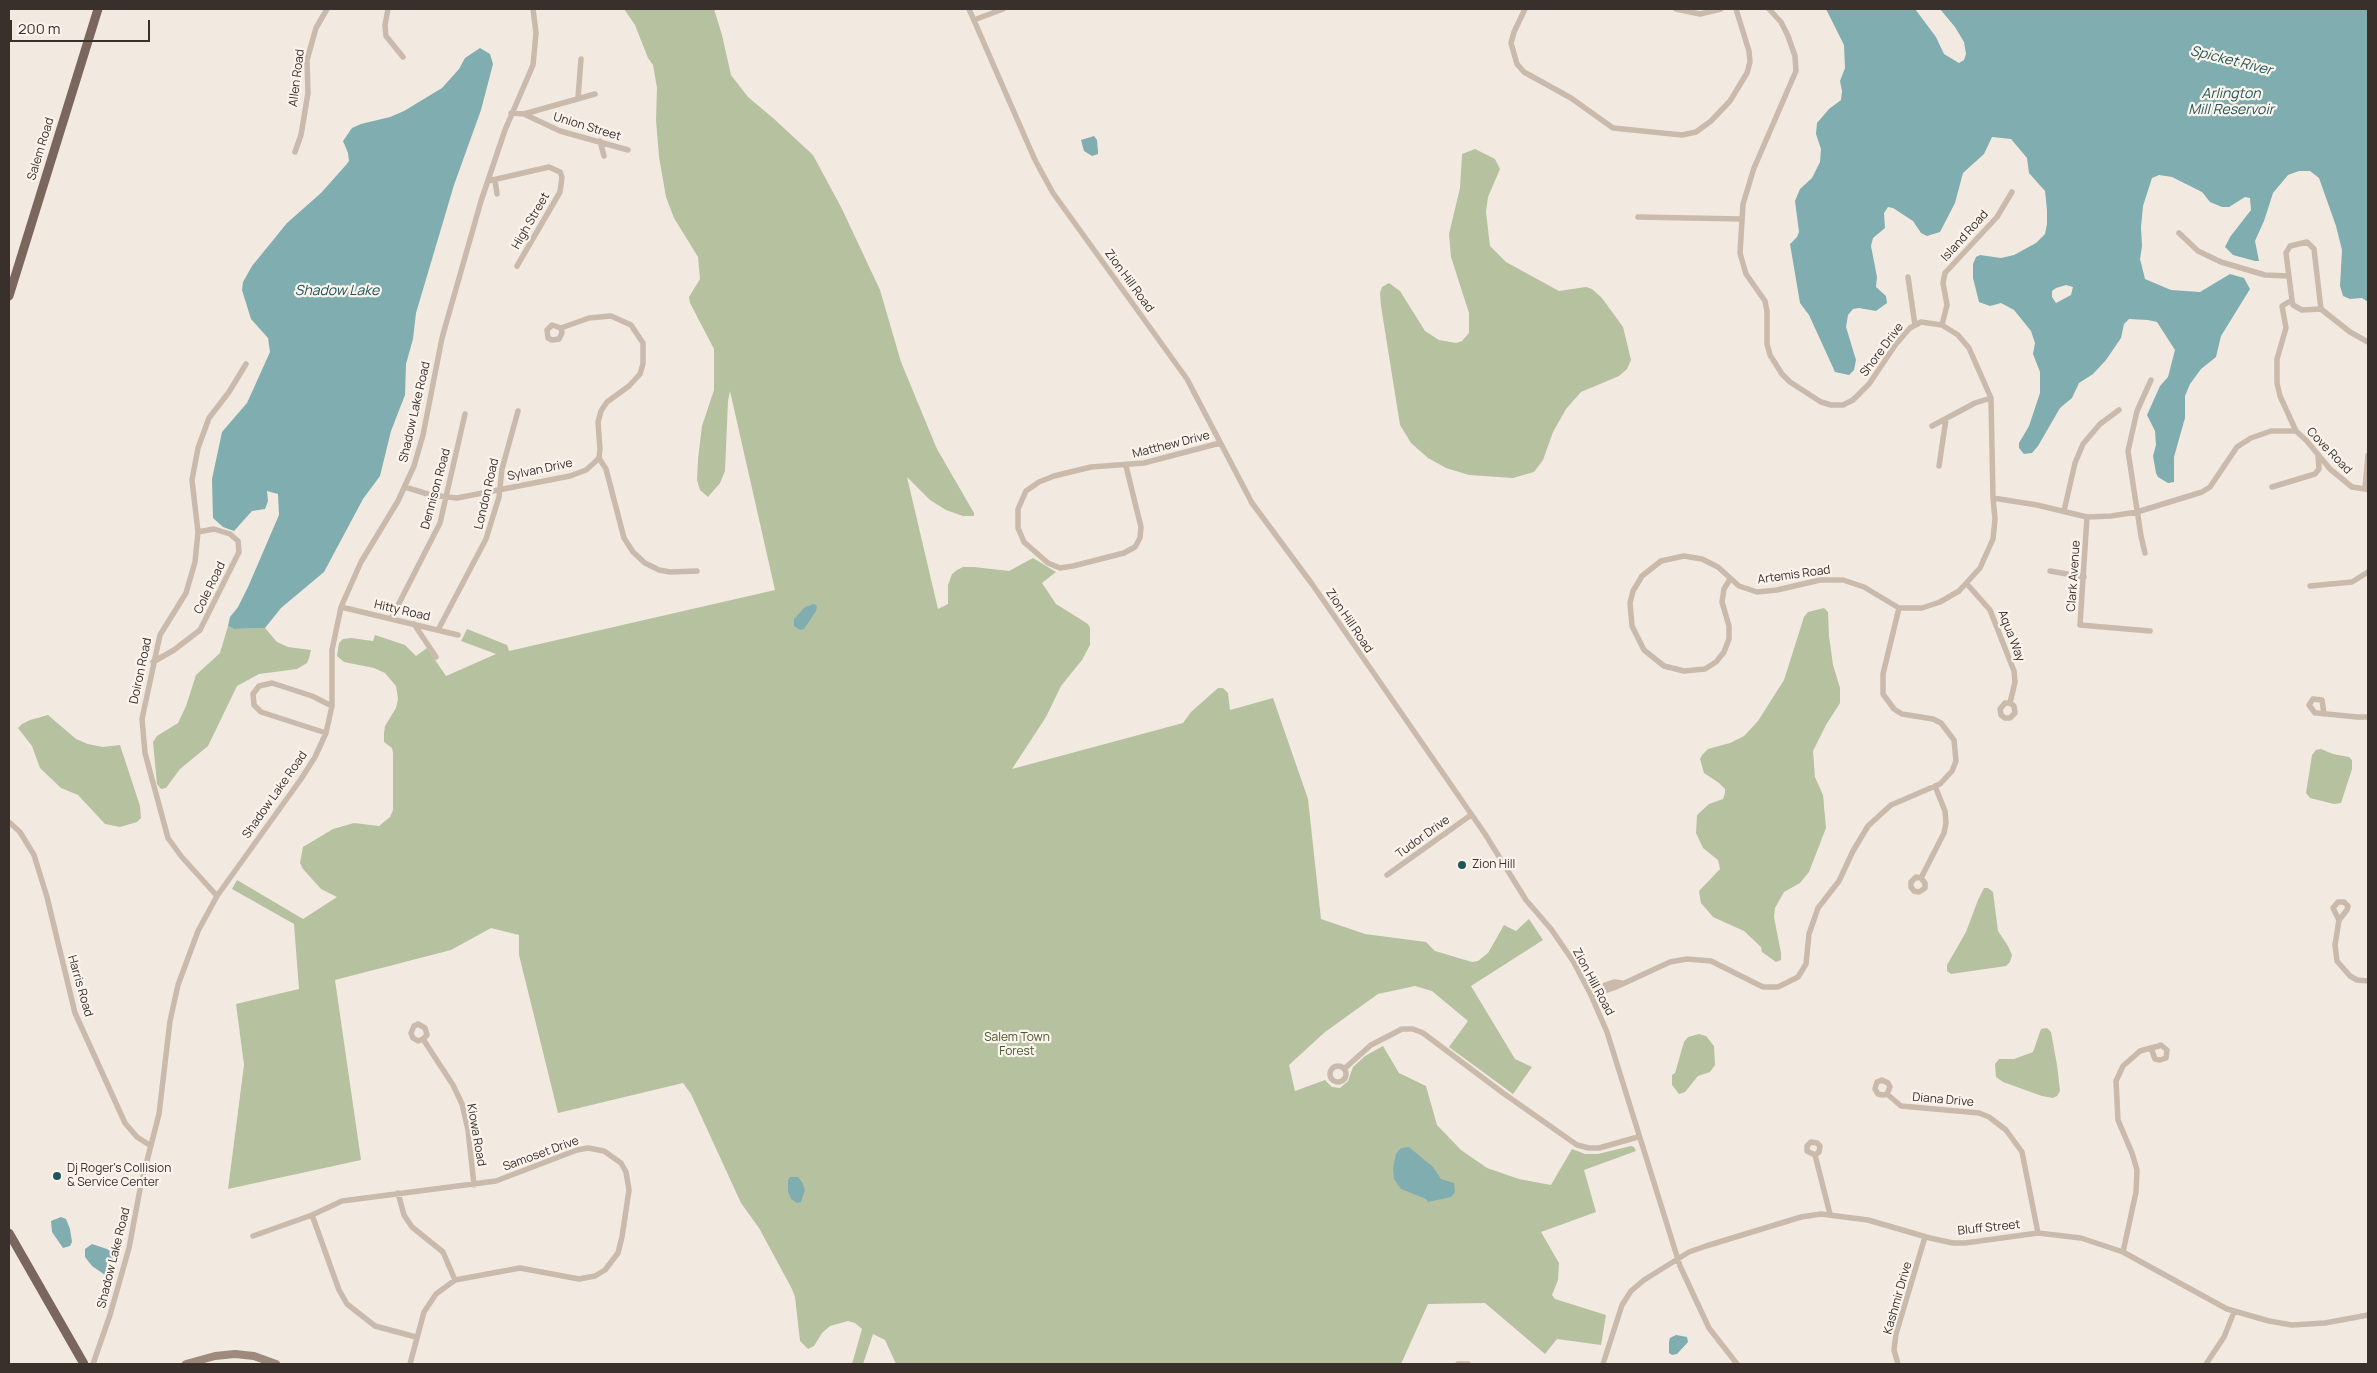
<!DOCTYPE html>
<html>
<head>
<meta charset="utf-8">
<style>
  body { margin:0 }
  #map { position:relative; width:2377px; height:1373px; overflow:hidden; background:#f2eae0; font-family:Manrope,sans-serif }
  canvas { display:block }
  .frame { position:absolute; inset:0; border:10px solid #392f2b; pointer-events:none }
  .scale { position:absolute; left:10px; top:20px; width:140px; height:22px; box-sizing:border-box; border:2px solid #392f2b; border-top:0; padding-left:6px; font-size:15px; line-height:18px; white-space:nowrap; color:#392f2b; -webkit-text-stroke:4px #faf4ec; paint-order:stroke }
</style>
</head>
<body>
<div id="map">
<canvas width="2377" height="1373"></canvas>
<div class="frame"></div>
<div class="scale">200 m</div>
</div>
<script>
const c = document.querySelector('canvas').getContext('2d');
c.lineJoin = 'round';
function fillPath(path, color) { c.fillStyle = color; c.fill(path, 'evenodd'); }
const poly = rows => new Path2D(rows.map(r => 'M' + r).join(''));
function stroke(path, color, width, dash) { c.strokeStyle = color; c.lineWidth = width; c.lineCap = dash ? 'butt' : 'round'; c.setLineDash(dash || []); c.stroke(path); }
function drawText(font, color, halo, rows, align = 'center') {
  c.font = font + ' Manrope,sans-serif'; c.lineWidth = 4.5; c.setLineDash([]); c.textBaseline = 'middle'; c.strokeStyle = halo; c.fillStyle = color; for (const [text, x, y, turn = 0] of rows) {
    c.save(); c.translate(x, y); c.rotate((+turn || 0) * Math.PI / 180); c.textAlign = isNaN(turn) ? turn : align; if (halo) c.strokeText(text, 0, 0); c.fillText(text, 0, 0); c.restore();
  }
}
fillPath(poly([
  [624,9,714,9,722,35,731,75,748,97,773,118,813,155,842,209,880,290,901,362,937,449,974,513,974,516,963,516,946,510,930,500,907,477,938,609,948,604,948,585,952,574,957,570,963,567,974,567,1009,571,1033,558,1056,572,1042,583,1056,604,1088,624,1090,628,1090,645,1082,660,1061,686,1046,717,1012,769,1183,723,1191,712,1218,688,1223,688,1228,693,1230,710,1273,698,1308,799,1321,919,1365,934,1426,942,1435,951,1472,962,1478,961,1488,953,1504,925,1516,931,1529,919,1543,940,1471,986,1515,1059,1532,1067,1513,1094,1449,1047,1468,1021,1432,991,1415,986,1378,994,1325,1032,1289,1065,1295,1091,1325,1080,1332,1087,1340,1088,1348,1081,1353,1067,1365,1056,1383,1046,1399,1073,1426,1086,1437,1125,1461,1150,1487,1168,1519,1179,1551,1185,1572,1149,1585,1154,1598,1154,1631,1146,1634,1147,1636,1151,1584,1170,1596,1212,1541,1232,1559,1263,1558,1280,1552,1295,1555,1299,1606,1315,1601,1345,1557,1339,1545,1354,1485,1303,1428,1304,1401,1364,896,1364,885,1340,873,1334,863,1364,852,1364,862,1329,855,1323,848,1321,830,1326,822,1333,814,1346,808,1349,800,1341,795,1297,792,1289,759,1228,741,1203,691,1094,683,1083,558,1113,519,955,519,935,491,928,451,950,335,980,361,1160,228,1189,244,1065,236,1004,299,989,294,924,232,889,237,880,303,919,337,897,321,889,303,869,300,863,303,847,333,829,354,823,379,826,390,817,393,810,393,753,392,748,384,742,384,733,385,726,396,708,398,699,396,686,385,673,374,668,344,662,337,656,339,643,343,639,351,638,373,641,375,635,405,645,416,656,427,648,446,676,496,654,461,641,467,629,507,645,509,651,775,590,730,391,728,401,725,471,720,483,708,497,700,490,697,480,698,459,702,426,714,390,714,349,690,303,689,297,700,279,698,257,674,218,666,197,659,157,656,120,657,88,653,65,648,58,635,25],
  [1475,149,1495,159,1500,169,1488,197,1486,212,1490,246,1506,262,1559,291,1586,287,1592,289,1602,298,1623,327,1631,360,1627,369,1619,376,1581,392,1566,409,1553,432,1543,460,1534,472,1513,478,1469,475,1446,468,1428,458,1411,443,1400,425,1381,306,1380,293,1382,287,1389,283,1400,291,1425,331,1439,340,1456,343,1462,341,1469,333,1469,313,1451,257,1449,234,1460,188,1462,154],
  [1824,608,1828,612,1829,636,1833,665,1840,688,1840,703,1826,725,1813,751,1815,777,1823,795,1826,828,1809,872,1800,883,1784,892,1775,908,1774,917,1781,953,1781,960,1776,962,1762,952,1761,947,1744,931,1713,917,1701,903,1699,891,1720,869,1718,860,1703,848,1696,833,1697,815,1709,804,1723,799,1725,793,1725,789,1719,783,1704,773,1700,759,1702,755,1708,749,1730,743,1744,736,1758,721,1784,680,1804,617,1808,612],
  [228,626,234,629,265,628,277,642,288,647,311,650,309,658,307,663,297,669,259,674,237,686,208,746,180,769,166,788,161,789,157,784,153,742,157,736,178,723,186,706,196,675,220,653],
  [48,715,76,739,88,744,103,747,120,745,140,806,141,818,137,822,120,827,105,824,78,795,61,788,40,768,32,746,18,728,22,724,30,720],
  [2321,749,2333,754,2349,757,2352,760,2352,769,2341,803,2334,804,2310,798,2306,793,2312,755,2316,750],
  [1984,888,1988,888,1993,892,1998,931,2008,946,2012,955,2010,962,2006,966,1951,974,1947,971,1947,965,1966,932,1978,900],
  [2047,1028,2051,1032,2057,1065,2060,1091,2057,1096,2053,1098,2042,1096,2003,1082,1996,1077,1995,1064,1999,1059,2014,1059,2033,1052,2041,1029],
  [1699,1034,1706,1036,1714,1046,1715,1065,1710,1072,1698,1076,1685,1092,1679,1094,1672,1085,1672,1075,1675,1073,1684,1042,1688,1037]
]), '#b6c1a0');
fillPath(poly([
  [1826,9,1915,9,1936,37,1944,54,1959,63,1964,60,1966,54,1964,42,1955,27,1940,9,2368,9,2368,302,2362,298,2350,299,2343,296,2340,286,2342,250,2336,226,2319,178,2310,171,2299,171,2288,175,2273,193,2264,221,2255,241,2259,261,2255,261,2233,255,2225,247,2230,237,2251,210,2250,198,2245,197,2229,207,2222,207,2210,202,2202,192,2172,177,2159,175,2152,178,2143,206,2141,227,2142,246,2140,259,2145,279,2171,290,2200,292,2230,274,2244,278,2250,289,2221,336,2216,357,2201,369,2190,384,2185,396,2185,418,2174,457,2174,482,2168,483,2158,477,2156,473,2153,456,2156,445,2155,431,2147,415,2160,386,2168,377,2175,350,2157,322,2148,320,2129,319,2124,324,2121,338,2106,360,2093,374,2079,383,2072,398,2060,408,2038,446,2032,453,2024,454,2019,448,2019,443,2029,426,2040,393,2040,372,2033,354,2035,343,2031,331,2014,310,2001,303,1990,306,1979,302,1973,278,1973,264,1976,257,1980,255,2001,258,2014,255,2036,243,2045,234,2047,224,2047,210,2045,191,2029,173,2027,158,2011,139,1992,137,1984,154,1963,173,1955,203,1940,232,1927,236,1921,233,1913,221,1893,208,1888,207,1884,213,1885,228,1873,238,1871,246,1877,277,1876,287,1886,296,1887,303,1876,311,1859,308,1853,309,1848,315,1846,327,1856,360,1854,370,1849,375,1835,372,1809,315,1800,303,1790,244,1797,237,1799,232,1795,201,1800,189,1812,178,1820,162,1821,149,1816,134,1817,123,1829,109,1841,100,1842,91,1840,81,1845,68,1844,45],
  [2066,285,2073,287,2071,295,2056,303,2052,297,2052,291,2056,288],
  [480,48,490,54,493,64,481,110,454,185,416,313,413,339,406,364,405,395,391,431,380,476,363,499,324,572,281,608,265,628,234,629,228,626,230,617,238,607,248,587,279,515,278,494,267,491,268,501,265,509,252,511,234,531,223,527,213,518,212,479,222,432,247,403,270,352,268,338,251,319,242,290,243,282,252,266,287,223,321,193,346,165,349,161,348,153,343,141,352,128,361,124,390,117,404,111,442,88,459,69,465,58],
  [1094,136,1097,140,1098,152,1098,154,1092,156,1084,151,1081,140],
  [814,604,817,606,816,611,804,629,800,630,794,626,794,619,805,607],
  [1409,1147,1433,1167,1441,1179,1454,1183,1455,1192,1451,1197,1428,1202,1426,1199,1401,1189,1394,1179,1393,1168,1396,1154,1401,1148],
  [790,1177,798,1177,802,1182,805,1190,801,1202,797,1203,791,1199,788,1191,788,1180],
  [61,1217,66,1219,70,1229,72,1242,70,1246,63,1248,52,1232,51,1221],
  [92,1244,107,1249,113,1253,113,1261,108,1274,105,1275,92,1266,85,1257,85,1249],
  [1676,1335,1687,1337,1688,1342,1677,1354,1672,1355,1669,1353,1669,1342,1670,1338]
]), '#80adaf');
stroke(poly([
  [388,9,385,25,386,36,403,57],
  [969,9,1035,160,1053,193,1187,379,1252,503,1312,584,1485,834,1526,900,1551,929,1573,961,1590,993,1607,1032,1680,1266,1709,1328,1737,1364],
  [1525,9,1514,32,1511,43,1517,64,1524,72,1571,98,1613,128,1682,135,1696,132,1711,121,1730,101,1747,73,1750,62,1749,51,1736,9],
  [1676,9,1700,14,1721,9],
  [1769,9,1781,22,1788,36,1795,56,1796,71,1754,168,1743,204,1740,253,1746,274,1765,301,1767,311,1767,344,1770,355,1782,374,1790,382,1821,402,1831,405,1843,405,1853,400,1869,384,1896,344,1910,328,1921,322,1942,325,1958,335,1969,348,1991,398,1993,498,2037,505,2087,517,2111,516,2137,512,2202,492,2210,487,2237,447,2251,438,2271,431,2296,431],
  [974,20,1003,9],
  [578,98,581,59],
  [511,113,524,114,560,131,628,150],
  [524,114,595,94],
  [600,141,604,156],
  [295,152,301,135,308,93,307,60,316,28,327,9],
  [495,180,497,194],
  [488,181,549,167,560,172,562,177,560,192,517,266],
  [1638,217,1742,219],
  [2179,233,2198,251,2221,262,2265,275,2289,276],
  [1908,277,1915,325],
  [2292,300,2293,305,2302,310,2321,309,2350,332,2368,342],
  [2321,309,2314,249,2307,242,2290,246,2286,253,2292,300,2282,306,2286,328,2277,359,2277,383,2280,396,2296,431,2306,440,2330,469,2352,487,2365,489],
  [1942,325,1947,305,1943,283,1945,273,1997,217,2012,192],
  [1932,426,1975,403,1991,398],
  [2368,455,2365,489,2368,490],
  [599,458,606,469,624,538,633,552,645,563,659,570,670,572,697,571],
  [1126,466,1141,527,1140,538,1135,547,1124,553,1073,566,1060,568,1048,563,1024,542,1018,528,1018,509,1026,491,1039,482,1054,476,1091,467,1144,463,1220,443],
  [1939,466,1946,419],
  [405,487,431,495,457,498,570,476,586,470,594,463,599,458,600,449,598,422,601,411,607,402,629,386,640,374,643,364,643,343,631,325,611,316,589,318,561,328,552,325,547,330,548,338,552,340,559,339,562,333,561,328],
  [2272,487,2315,474,2319,469,2318,455],
  [2064,511,2075,463,2083,444,2100,424,2119,410],
  [2087,517,2080,625,2150,631],
  [2145,553,2141,536,2128,451,2137,411,2151,380],
  [2050,571,2084,577],
  [1730,579,1724,589,1722,602,1729,626,1729,639,1724,652,1716,662,1705,669,1684,671,1664,666,1644,650,1632,626,1630,603,1633,591,1642,576,1661,561,1684,556,1702,559,1718,567,1739,586,1757,592,1777,590,1820,580,1843,580,1864,587,1899,608,1922,608,1940,602,1959,591,1980,568,1993,539,1995,519,1993,498],
  [1967,584,1990,610,2014,671,2015,682,2010,703,2005,703,2000,709,2001,715,2005,718,2010,718,2015,713,2014,706,2010,703],
  [2310,586,2352,582,2368,572],
  [341,607,458,635],
  [391,619,440,523,465,414],
  [414,624,436,657],
  [438,630,486,539,499,497,502,469,518,411],
  [153,662,174,650,200,630,239,552,238,541,230,534,214,529,198,532],
  [2324,714,2322,700,2313,699,2309,705,2315,713,2317,713,2357,717,2368,717],
  [326,733,261,712,254,705,253,694,259,686,272,683,312,696,332,706],
  [9,822,20,832,34,855,47,897,75,1013,125,1123,137,1137,151,1146],
  [1387,875,1471,815],
  [1921,878,1925,883,1925,888,1919,892,1914,891,1911,887,1911,882,1916,877,1921,878,1944,833,1946,823,1945,811,1935,786],
  [217,896,181,856,168,838,145,753,142,719,160,635,186,593,195,562,198,532,192,480,198,448,209,418,229,392,246,364],
  [2339,920,2347,910,2348,906,2344,902,2338,902,2333,908,2339,920,2335,945,2337,961,2350,976,2357,980,2368,981],
  [1590,993,1596,994,1616,987,1670,962,1687,959,1711,961,1763,987,1778,987,1798,977,1806,964,1809,934,1818,908,1839,881,1853,851,1868,826,1891,805,1940,784,1952,771,1956,761,1954,740,1941,723,1933,719,1902,714,1894,709,1883,694,1883,674,1899,608],
  [1590,993,1594,989,1614,982,1622,983],
  [423,1039,418,1041,413,1038,411,1033,414,1026,418,1024,425,1028,427,1035,423,1039,453,1085,462,1104,468,1130,474,1185],
  '1330 1074a8 8 0 1 1 16 0a8 8 0 1 1-16 0Z',
  [1344,1069,1371,1045,1402,1029,1413,1029,1423,1033,1503,1093,1577,1145,1589,1148,1599,1148,1638,1137],
  [1887,1094,1883,1095,1878,1094,1875,1089,1877,1082,1882,1080,1888,1083,1890,1087,1887,1094,1901,1106,1979,1113,1989,1117,2006,1130,2022,1152,2038,1233],
  [1815,1155,1807,1151,1807,1146,1811,1142,1817,1143,1820,1146,1819,1152,1815,1155,1830,1214],
  [398,1193,404,1215,412,1227,443,1252,455,1280],
  [312,1215,339,1290,347,1304,375,1326,416,1337],
  [253,1236,312,1215,342,1201,496,1181,577,1150,588,1148,604,1151,621,1163,626,1172,629,1190,622,1237,618,1253,605,1270,595,1276,579,1279,520,1268,455,1280,436,1294,424,1312,410,1364],
  [2123,1252,2136,1192,2137,1170,2132,1153,2118,1120,2116,1081,2123,1066,2140,1051,2147,1049,2159,1046,2161,1045,2167,1050,2166,1058,2160,1060,2155,1059,2151,1048],
  [93,1364,110,1315,129,1248,141,1184,159,1114,170,1021,178,985,198,931,217,896,301,779,315,757,326,733,332,706,332,650,341,607,361,562,398,501,414,466,423,435,442,338,481,201,505,130,533,65,536,33,533,9],
  [1458,1364,1468,1364],
  [1603,1364,1622,1305,1631,1291,1644,1280,1689,1252,1706,1246,1801,1217,1821,1214,1868,1220,1930,1238,1953,1243,1965,1243,2038,1233,2081,1238,2123,1252,2227,1309,2269,1321,2292,1325,2325,1323,2368,1315],
  [1898,1364,1894,1350,1896,1334,1925,1237],
  [2206,1364,2224,1337,2234,1312]
]), '#cabaac', 5.5);
stroke(poly([
  [186,1364,215,1356,235,1354,254,1356,276,1364]
]), '#9e897d', 8);
stroke(poly([
  [9,296,98,9],
  [9,1233,84,1364]
]), '#7a665c', 9);
for (const [x, y, r, color] of [
  [1462,865,5,"#215559"],
  [57,1176,5,"#215559"]
]) { const dot = new Path2D(); dot.arc(x, y, r, 0, 2 * Math.PI); c.fillStyle = color; c.fill(dot); stroke(dot, '#faf4ec', 2); }
drawText('12px', '#392f2b', '#faf4ec', [
  ["Allen Road",297,78,-83],
  ["Union Street",587,127,17],
  ["Salem Road",41,149,-73],
  ["High Street",531,221,-60],
  ["Island Road",1965,236,-48],
  ["Zion Hill Road",1129,281,54],
  ["Shore Drive",1882,350,-53],
  ["Shadow Lake Road",415,412,-77],
  ["Matthew Drive",1171,445,-14],
  ["Cove Road",2329,451,46],
  ["Sylvan Drive",540,470,-12],
  ["Dennison Road",436,489,-75],
  ["London Road",487,494,-77],
  ["Artemis Road",1794,575,-8],
  ["Clark Avenue",2074,576,-86],
  ["Cole Road",210,588,-64],
  ["Hitty Road",402,611,13],
  ["Zion Hill Road",1349,621,56],
  ["Aqua Way",2011,636,69],
  ["Doiron Road",141,671,-78],
  ["Shadow Lake Road",275,795,-55],
  ["Tudor Drive",1423,837,-36],
  ["Zion Hill Road",1593,982,62],
  ["Harris Road",80,986,74],
  ["Diana Drive",1943,1100,5],
  ["Kiowa Road",476,1135,80],
  ["Samoset Drive",541,1154,-20],
  ["Bluff Street",1989,1228,-6],
  ["Shadow Lake Road",114,1258,-76],
  ["Kashmir Drive",1898,1298,-74]
]);
drawText('12px', '#392f2b', '#faf4ec', [
  ["Zion Hill",1472,865],
  ["Dj Roger's Collision",67,1169],
  ["& Service Center",67,1183]
], 'left');
drawText('12px', '#48562f', '#faf4ec', [
  ["Salem Town",1017,1038],
  ["Forest",1017,1052]
]);
drawText('italic 14px', '#215559', '#faf4ec', [
  ["Spicket River",2231,61,14],
  ["Arlington",2231,94],
  ["Mill Reservoir",2231,110],
  ["Shadow Lake",337,291]
]);
</script>
</body>
</html>
